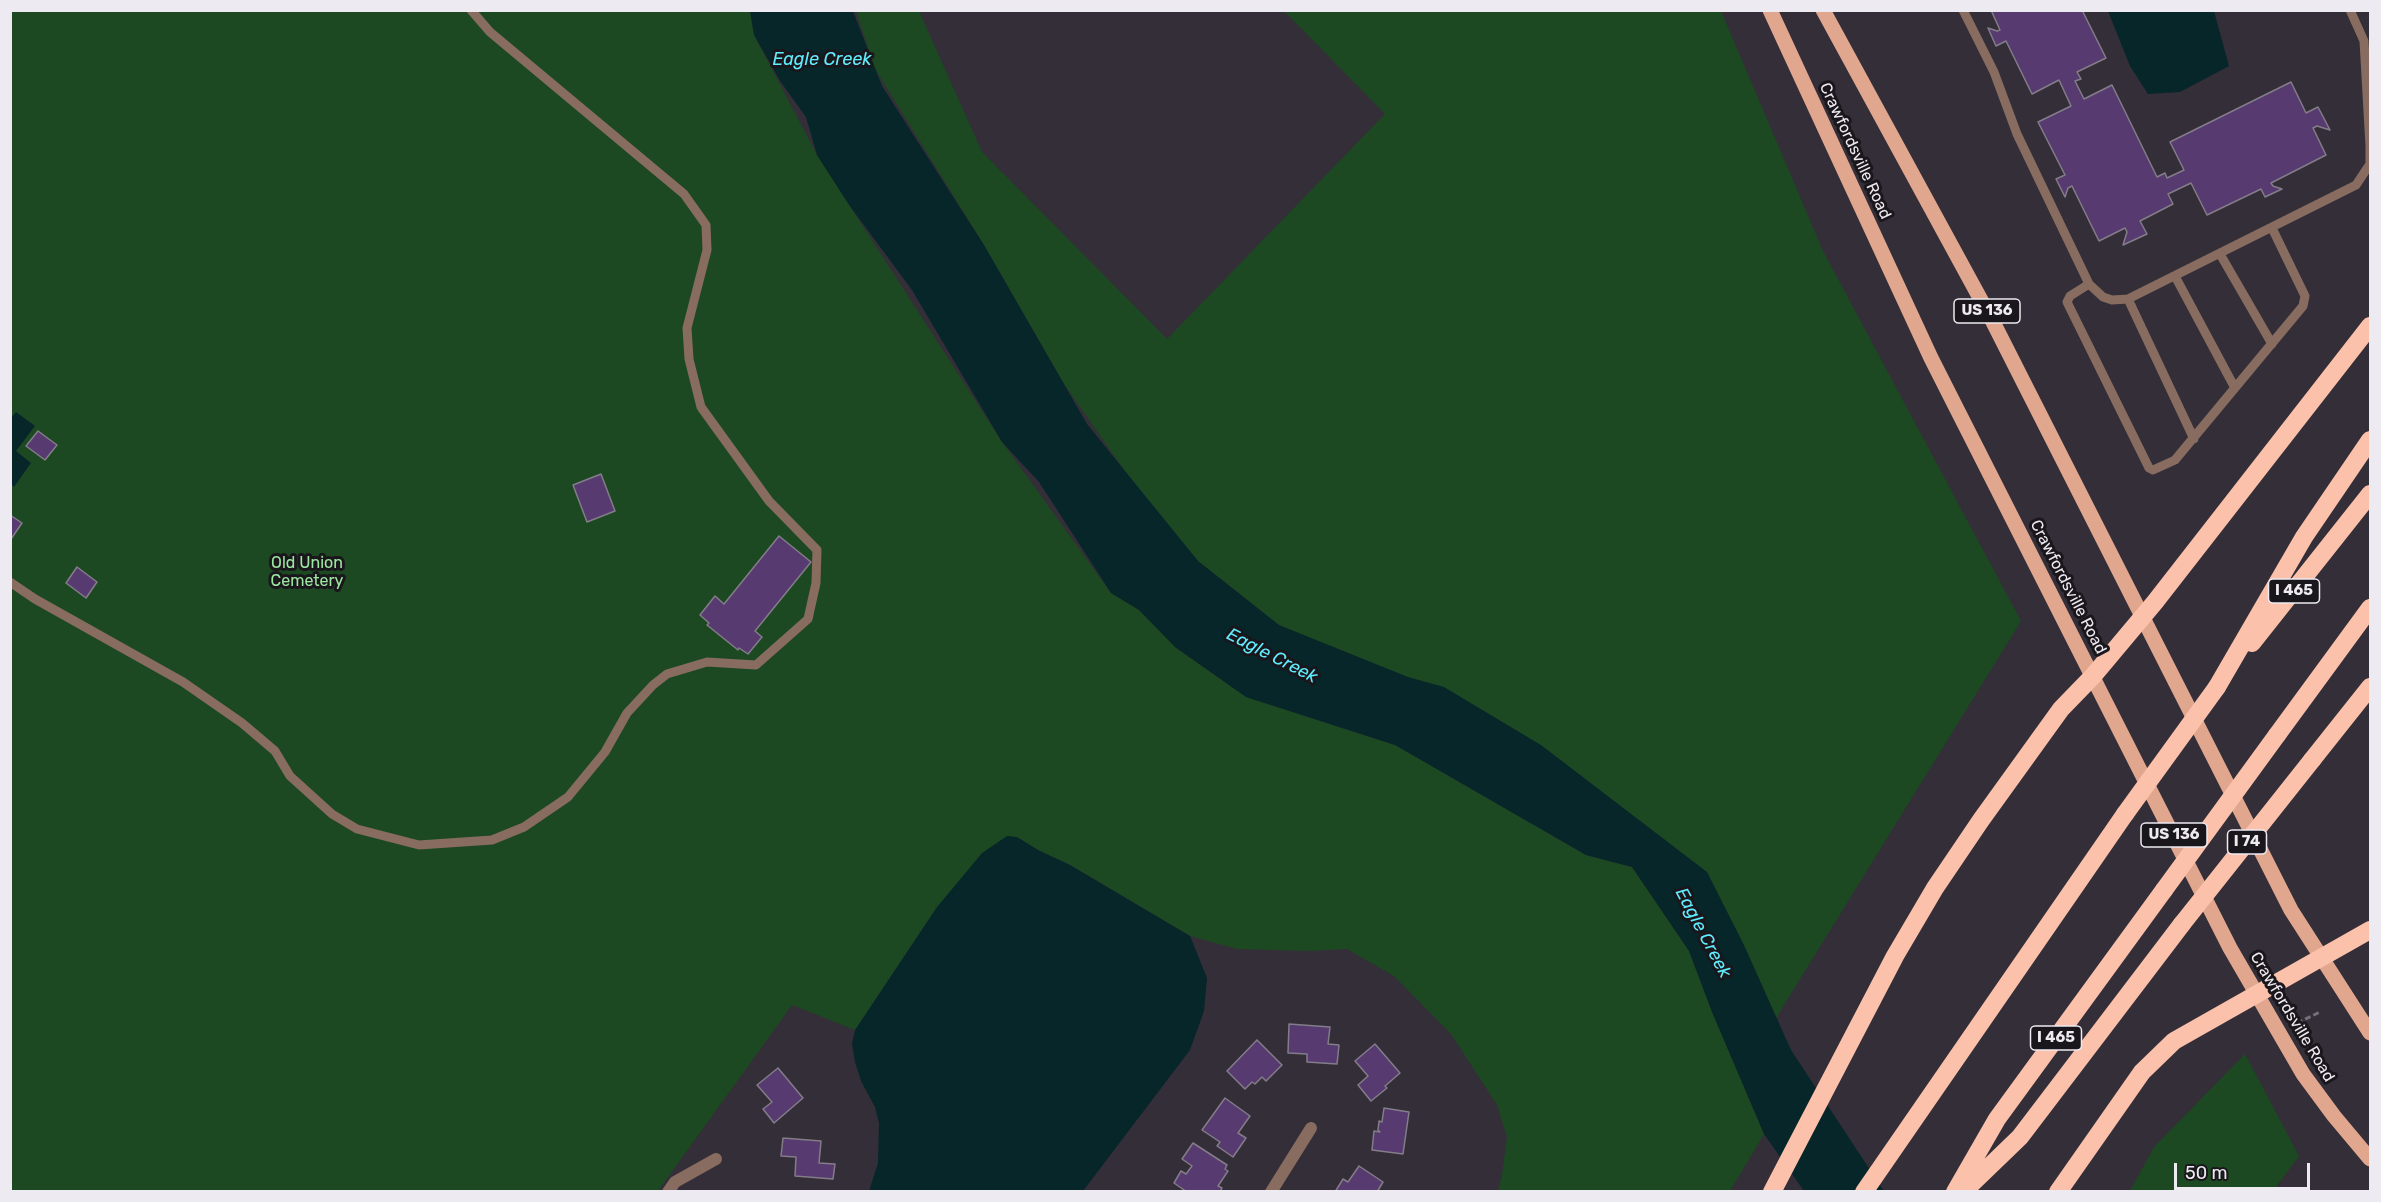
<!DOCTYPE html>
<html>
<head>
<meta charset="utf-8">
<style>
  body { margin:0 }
  #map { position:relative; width:2381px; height:1202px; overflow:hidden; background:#332e38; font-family:Rubik,sans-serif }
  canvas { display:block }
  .frame { position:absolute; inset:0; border:12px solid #eeeaf1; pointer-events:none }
  .scale { position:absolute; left:2174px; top:1163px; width:136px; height:27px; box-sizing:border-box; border:3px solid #eeeaf1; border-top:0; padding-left:8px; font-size:18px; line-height:21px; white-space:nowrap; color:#eeeaf1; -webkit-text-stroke:4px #1a171c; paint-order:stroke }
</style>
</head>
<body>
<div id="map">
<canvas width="2381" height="1202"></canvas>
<div class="frame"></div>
<div class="scale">50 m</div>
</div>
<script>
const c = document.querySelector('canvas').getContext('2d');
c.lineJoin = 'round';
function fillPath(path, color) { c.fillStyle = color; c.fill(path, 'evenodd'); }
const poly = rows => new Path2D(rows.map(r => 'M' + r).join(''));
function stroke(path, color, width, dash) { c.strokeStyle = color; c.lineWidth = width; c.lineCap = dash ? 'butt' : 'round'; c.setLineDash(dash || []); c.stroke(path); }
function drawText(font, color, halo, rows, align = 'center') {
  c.font = font + ' Rubik,sans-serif'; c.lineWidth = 6; c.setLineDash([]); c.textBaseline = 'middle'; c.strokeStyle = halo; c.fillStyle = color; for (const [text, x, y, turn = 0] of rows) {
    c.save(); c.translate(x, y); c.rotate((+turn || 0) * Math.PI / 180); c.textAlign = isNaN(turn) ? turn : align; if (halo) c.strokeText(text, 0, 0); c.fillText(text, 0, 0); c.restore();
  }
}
fillPath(poly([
  [10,11,750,11,754,35,817,155,1002,442,1111,593,1139,610,1175,647,1246,697,1395,745,1586,855,1632,867,1689,951,1712,1012,1764,1134,1730,1191,1498,1191,1502,1175,1507,1137,1497,1105,1451,1034,1394,976,1347,949,1307,951,1237,949,1190,936,1070,865,1038,850,1017,837,937,907,855,1030,792,1005,658,1191,11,1191],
  [856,11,919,11,982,152,1167,339,1385,114,1284,11,1721,11,1823,251,2021,621,1776,1018,1707,872,1279,625,1198,561,1129,477,1064,384,984,245,875,69],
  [2245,1054,2299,1156,2273,1191,2130,1191,2154,1147]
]), '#1d4922');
fillPath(poly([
  [750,11,853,11,882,86,984,245,1087,424,1198,561,1279,625,1408,677,1444,687,1541,745,1707,872,1744,945,1791,1050,1884,1191,1804,1191,1764,1134,1712,1012,1689,951,1632,867,1586,855,1395,745,1246,697,1175,647,1139,610,1111,593,1039,482,1002,442,912,290,849,205,817,155,806,117,780,81,754,35],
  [2108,11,2214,11,2229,66,2180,92,2148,94,2130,66],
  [16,412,35,426,16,451,31,463,14,487,11,484,10,419],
  [1007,836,1017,837,1038,850,1070,865,1190,936,1207,978,1204,1011,1190,1050,1083,1191,869,1191,878,1163,879,1123,875,1107,861,1081,855,1062,852,1044,855,1030,937,907,982,853]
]), '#07262a');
const building = poly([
  [1991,10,2082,10,2106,58,2077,72,2081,79,2075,81,2084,99,2112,85,2157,177,2165,173,2167,178,2184,170,2170,142,2291,82,2306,113,2318,107,2330,130,2317,126,2313,128,2326,155,2271,183,2273,186,2282,189,2265,197,2261,189,2207,215,2191,183,2168,194,2173,204,2140,221,2147,234,2123,245,2127,232,2125,228,2099,241,2072,186,2068,188,2065,197,2056,179,2065,175,2038,122,2071,106,2059,80,2032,94,2006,41,1996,46,1988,28,1997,31,2000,30,1991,10],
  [38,431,57,445,45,460,26,446,38,431],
  [601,474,615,511,587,522,573,485,601,474],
  [10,515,22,523,11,539,10,538,10,515],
  [779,536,811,562,755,631,762,637,748,654,739,648,738,650,707,625,709,623,700,615,715,596,724,604,779,536],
  [77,567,97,582,86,598,66,583,77,567],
  [1289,1024,1330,1027,1328,1044,1339,1045,1337,1064,1307,1062,1307,1054,1288,1053,1289,1024],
  [1257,1040,1282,1065,1266,1081,1262,1077,1255,1084,1252,1082,1245,1089,1227,1071,1257,1040],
  [1375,1044,1400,1073,1385,1086,1387,1088,1371,1101,1358,1085,1368,1076,1355,1061,1375,1044],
  [778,1068,803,1098,774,1123,763,1109,772,1102,757,1085,778,1068],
  [1225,1098,1250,1116,1238,1133,1246,1138,1233,1157,1217,1146,1220,1142,1202,1130,1225,1098],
  [1384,1108,1409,1112,1403,1154,1372,1150,1374,1131,1380,1132,1378,1130,1379,1121,1382,1122,1384,1108],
  [783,1138,821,1141,819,1163,835,1164,833,1179,795,1176,796,1157,781,1156,783,1138],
  [1193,1143,1227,1165,1225,1169,1228,1171,1218,1186,1222,1188,1220,1192,1187,1192,1174,1183,1181,1171,1186,1174,1192,1166,1182,1159,1193,1143],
  [1359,1166,1383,1182,1377,1192,1335,1192,1343,1179,1348,1182,1359,1166]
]);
fillPath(building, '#573a6f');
stroke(building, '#837d89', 1.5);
stroke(poly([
  [2297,1023,2320,1012]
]), '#757079', 3, [6, 3]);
stroke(poly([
  [1963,10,1994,72,2017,134,2089,284,2103,297,2112,300,2128,299,2356,185,2370,164,2370,146,2364,41,2350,10],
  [2220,254,2272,344],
  [2175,276,2235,388],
  [2089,284,2070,296,2067,302,2149,468,2153,470,2175,460,2303,306,2305,296,2272,228],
  [2128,299,2194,439],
  [10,582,35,599,183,682,242,723,275,751,290,776,332,814,357,829,419,845,492,840,524,827,568,797,605,752,627,713,653,685,667,674,707,662,756,665,808,619,816,583,817,550,769,501,701,407,689,359,687,328,707,250,706,225,684,194,490,32,471,10]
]), '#896c60', 9);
stroke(poly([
  [668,1192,675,1182,716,1159],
  [1271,1192,1311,1128]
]), '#896c60', 12);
stroke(poly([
  [1770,10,1931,358,2230,948,2303,1074,2334,1116,2370,1159],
  [1823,10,1993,322,2291,910,2370,1033]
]), '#e1a68e', 15);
stroke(poly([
  [2252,643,2370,494],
  [2217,687,2304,537,2370,440],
  [2277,735,2370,608],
  [2312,760,2370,687],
  [1772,1192,1895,956,1935,888,1981,820,2061,709,2093,676,2155,602,2370,326],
  [1864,1192,2125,814],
  [1955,1192,1997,1119,2164,890],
  [1963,1192,2020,1137,2182,924],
  [2058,1192,2142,1072,2174,1041,2370,930]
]), '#fbc1aa', 18);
stroke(poly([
  [2125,814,2217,687],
  [2164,890,2277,735],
  [2182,924,2312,760]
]), '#fbc1aa', 18);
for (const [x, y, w] of [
  [1987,311,66],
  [2294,591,51],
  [2174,835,66],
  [2247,842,39],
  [2056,1038,51]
]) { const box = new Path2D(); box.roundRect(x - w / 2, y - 12, w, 24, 4.5); c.fillStyle = '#1a171c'; c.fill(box); stroke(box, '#eeeaf1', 1.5); }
drawText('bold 15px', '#eeeaf1', null, [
  ["US 136",1987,311],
  ["I 465",2294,591],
  ["US 136",2174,835],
  ["I 74",2247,842],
  ["I 465",2056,1038]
]);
drawText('16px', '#eeeaf1', '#1a171c', [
  ["Crawfordsville Road",1855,151,65],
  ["Crawfordsville Road",2068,587,63],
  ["Crawfordsville Road",2292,1017,59]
]);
drawText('16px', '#9de7a1', '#1a171c', [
  ["Old Union",307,563],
  ["Cemetery",307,581]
]);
drawText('italic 18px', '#60ecfd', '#1a171c', [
  ["Eagle Creek",822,60],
  ["Eagle Creek",1272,656,27],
  ["Eagle Creek",1703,933,62]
]);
</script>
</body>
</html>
